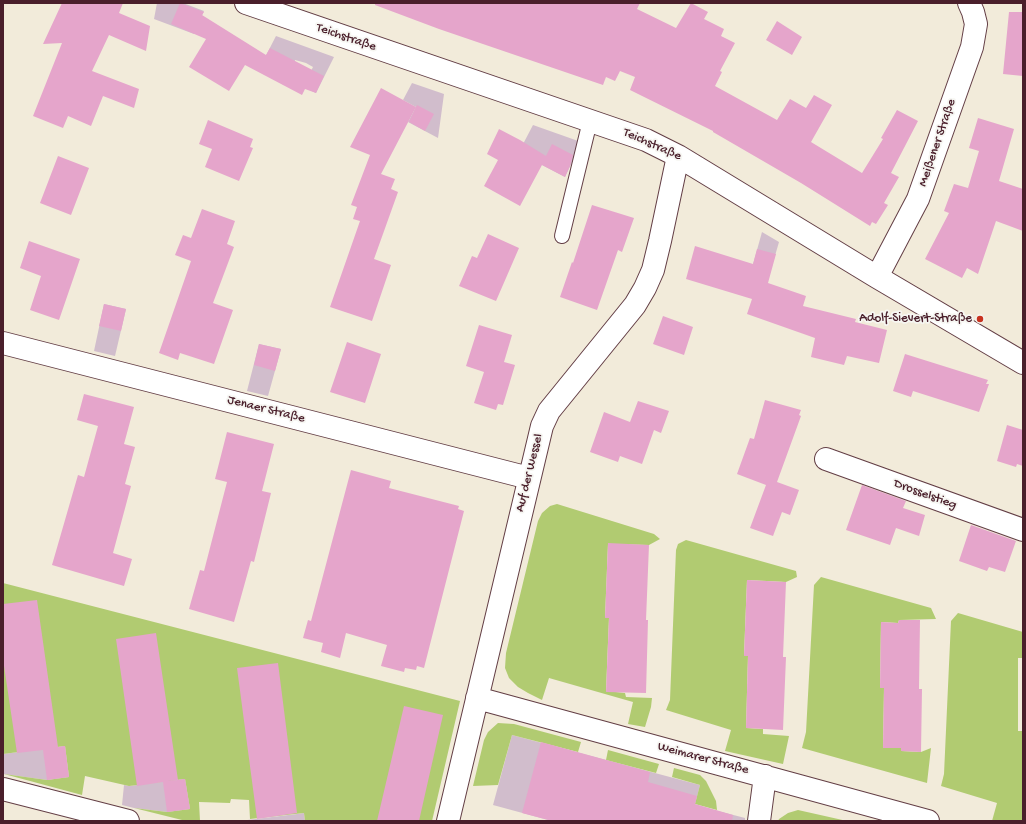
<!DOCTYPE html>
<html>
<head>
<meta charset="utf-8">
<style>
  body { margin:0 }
  #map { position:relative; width:1026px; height:824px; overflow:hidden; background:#f2ebda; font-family:"Gochi Hand",sans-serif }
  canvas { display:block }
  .frame { position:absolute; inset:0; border:4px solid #4a1f2b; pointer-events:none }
</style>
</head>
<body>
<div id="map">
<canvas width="1026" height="824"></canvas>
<div class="frame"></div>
</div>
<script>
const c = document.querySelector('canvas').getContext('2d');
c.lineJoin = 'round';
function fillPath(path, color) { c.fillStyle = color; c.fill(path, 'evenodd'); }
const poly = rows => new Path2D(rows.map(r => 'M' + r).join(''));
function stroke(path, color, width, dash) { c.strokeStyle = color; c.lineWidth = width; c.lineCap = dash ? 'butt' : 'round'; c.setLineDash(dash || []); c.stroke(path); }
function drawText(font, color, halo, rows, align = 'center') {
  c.font = font + ' "Gochi Hand",sans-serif'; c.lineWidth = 3.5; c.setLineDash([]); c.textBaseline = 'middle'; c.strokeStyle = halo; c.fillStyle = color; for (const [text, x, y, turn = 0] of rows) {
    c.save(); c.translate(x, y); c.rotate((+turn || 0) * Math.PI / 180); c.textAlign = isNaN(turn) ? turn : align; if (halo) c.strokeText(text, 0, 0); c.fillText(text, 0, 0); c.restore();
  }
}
fillPath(poly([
  [157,3,183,3,204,11,194,34,154,19],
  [276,36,334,57,316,93,303,87,313,67,306,63,295,60,292,84,258,71],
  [412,83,444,94,438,138,408,122,416,107,403,100],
  [533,125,581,142,575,156,565,177,542,165,522,146],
  [762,232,779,242,770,273,752,268],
  [104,304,126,309,115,356,94,351],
  [259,344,281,349,268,396,247,391],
  [512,735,700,785,695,805,745,818,745,821,552,821,493,805],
  [65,746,69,777,47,780,3,774,3,754],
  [185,779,190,809,167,812,134,808,122,805,124,785,129,786],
  [304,813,305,821,239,821,297,814]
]), '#d1bdcc');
fillPath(poly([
  [557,504,654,534,660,539,649,545,608,544,605,618,609,618,606,691,625,693,626,697,652,698,651,707,645,727,628,724,633,702,549,678,542,700,528,693,518,687,509,678,505,668,506,653,538,521,542,513,550,506],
  [686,540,796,571,797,577,786,582,747,580,744,655,748,656,746,728,763,729,763,734,789,736,783,764,725,751,731,730,666,710,670,700,676,550,678,544],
  [821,577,931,608,936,619,899,620,898,623,881,622,880,688,884,688,883,748,901,748,901,751,921,752,931,748,927,783,802,748,806,732,814,585],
  [3,583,460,701,432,821,305,821,304,813,250,819,249,800,231,799,230,803,199,802,200,821,186,821,134,808,167,812,190,809,185,779,129,786,85,776,82,795,4,774,47,780,69,777,65,746,3,754],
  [958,613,1023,632,1023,658,1018,658,1018,731,1022,731,1023,821,992,821,997,803,941,786,944,774,951,621],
  [498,723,514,724,581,742,578,752,512,735,498,785,473,786,484,740,488,732],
  [608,750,659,764,656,773,606,760],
  [674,768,700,775,706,781,716,801,717,810,695,804,700,785,672,777],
  [798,810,847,821,778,821,779,819,788,813]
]), '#b1cb71');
fillPath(poly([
  [62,3,123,3,119,13,150,26,146,51,109,35,92,71,139,89,134,108,103,96,91,126,68,116,63,128,33,116,62,43,43,44],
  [180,3,204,12,202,15,266,55,270,48,324,76,316,93,305,89,302,95,245,65,229,91,189,67,206,39,171,24],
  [375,3,640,3,637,9,676,28,691,3,708,12,704,19,724,29,721,36,735,43,720,71,722,72,715,86,777,120,790,99,806,108,814,95,832,105,811,142,862,173,883,139,881,138,897,110,918,121,891,173,899,177,884,203,888,205,876,224,872,222,870,226,801,183,713,132,713,131,630,90,635,77,620,71,615,81,606,77,603,85,439,29,375,5],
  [1009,12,1023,12,1023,76,1003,74],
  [777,21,802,37,792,55,766,40],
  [381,88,416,107,381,174,395,179,391,189,398,192,374,259,391,265,372,321,330,307,360,221,353,219,357,207,351,205,370,155,350,147],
  [417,105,434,114,425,131,409,122],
  [978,118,1014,129,999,181,1023,189,1023,231,996,221,978,274,967,268,962,278,925,259,949,213,944,211,954,184,968,188,979,151,969,148],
  [208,120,253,139,250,147,253,148,239,181,205,167,212,149,199,144],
  [499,129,520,140,546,156,552,144,573,155,570,166,565,177,542,165,520,206,484,186,498,160,487,154],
  [58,156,89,168,71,215,40,203],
  [592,205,634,218,622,252,618,250,597,310,560,297,572,262,573,263],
  [202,209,235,221,227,244,234,247,213,303,233,310,214,364,180,353,178,360,159,353,191,261,175,255,183,235,191,238],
  [488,234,519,248,496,301,459,286,472,256,477,258],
  [29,241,80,259,59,320,30,310,41,276,20,268],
  [695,246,753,264,757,249,776,254,768,283,806,296,803,306,856,319,855,322,887,330,879,363,847,356,844,365,811,357,815,338,747,314,752,299,686,279],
  [104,304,126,309,121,331,99,326],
  [663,316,693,327,684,355,653,344],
  [479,325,512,335,504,362,515,365,503,405,498,404,496,410,474,403,484,372,466,366],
  [347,342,381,354,365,403,330,392],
  [259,344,281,349,275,371,254,365],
  [905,354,988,380,986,384,989,384,979,412,913,391,911,397,893,391],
  [84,394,134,407,124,444,135,447,125,484,131,486,113,553,132,559,124,586,52,565,78,475,84,477,98,426,77,420],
  [765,400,801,410,799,415,801,416,777,482,799,490,790,515,782,512,773,536,750,528,766,485,737,474,750,438,754,439],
  [638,401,669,411,661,433,654,430,642,464,620,456,618,462,590,452,604,412,630,422],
  [1007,425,1023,430,1023,466,1017,464,1016,467,997,461],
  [227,432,274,444,262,491,271,493,254,562,251,561,234,622,189,609,200,570,204,571,227,482,215,479],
  [351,470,391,481,389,488,459,506,458,509,464,511,424,668,417,666,416,670,405,668,404,672,381,666,387,645,346,633,340,658,321,652,323,643,303,638,308,620,311,621],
  [862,485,906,501,903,508,925,515,919,536,896,528,890,545,846,530],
  [971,525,1016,541,1005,572,989,567,987,571,959,561],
  [608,543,649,545,646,620,648,620,646,693,606,692,609,618,605,618],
  [747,580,786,582,783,657,786,657,783,730,746,728,748,656,744,656],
  [37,600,58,747,65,746,69,777,47,780,43,750,17,753,3,659,3,604],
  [899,620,920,620,919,689,922,689,921,752,901,751,901,748,883,748,884,688,880,688,881,622,898,623],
  [156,633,178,780,167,781,185,779,190,809,167,812,163,782,137,786,116,639],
  [278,663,297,813,257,819,237,668],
  [404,706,443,715,426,790,419,821,377,821],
  [541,742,650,772,648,782,697,796,695,804,733,815,732,821,552,821,522,813]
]), '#e5a5cb');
const lane = poly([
  [562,236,590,121]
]);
const street = poly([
  [246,3,646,140,678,156,877,277,1023,363],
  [877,277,918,199,972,47,976,24,973,12,969,3],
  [3,343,529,478],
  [826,459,1023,530],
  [477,698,928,821],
  [3,789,128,821],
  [448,821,542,426,549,411,635,305,645,288,653,270,660,241,678,156],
  [759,821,765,776]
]);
stroke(lane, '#633e45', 16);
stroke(street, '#633e45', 24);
stroke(lane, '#fff', 14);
stroke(street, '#fff', 22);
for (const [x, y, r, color] of [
  [980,319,4,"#c8321e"]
]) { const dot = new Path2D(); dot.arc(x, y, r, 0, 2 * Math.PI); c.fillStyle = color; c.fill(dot); stroke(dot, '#f6f6f2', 1.5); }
drawText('13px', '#4a1f2b', '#f6f6f2', [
  ["Teichstraße",346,38,19],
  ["Meißener Straße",938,143,-71],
  ["Teichstraße",652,145,24],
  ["Jenaer Straße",266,410,14],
  ["Auf der Wessel",530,473,-76],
  ["Drosselstieg",925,495,20],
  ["Weimarer Straße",703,759,15]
]);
drawText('13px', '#4a1f2b', '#f6f6f2', [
  ["Adolf-Sievert-Straße",972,319]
], 'right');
</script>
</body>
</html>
